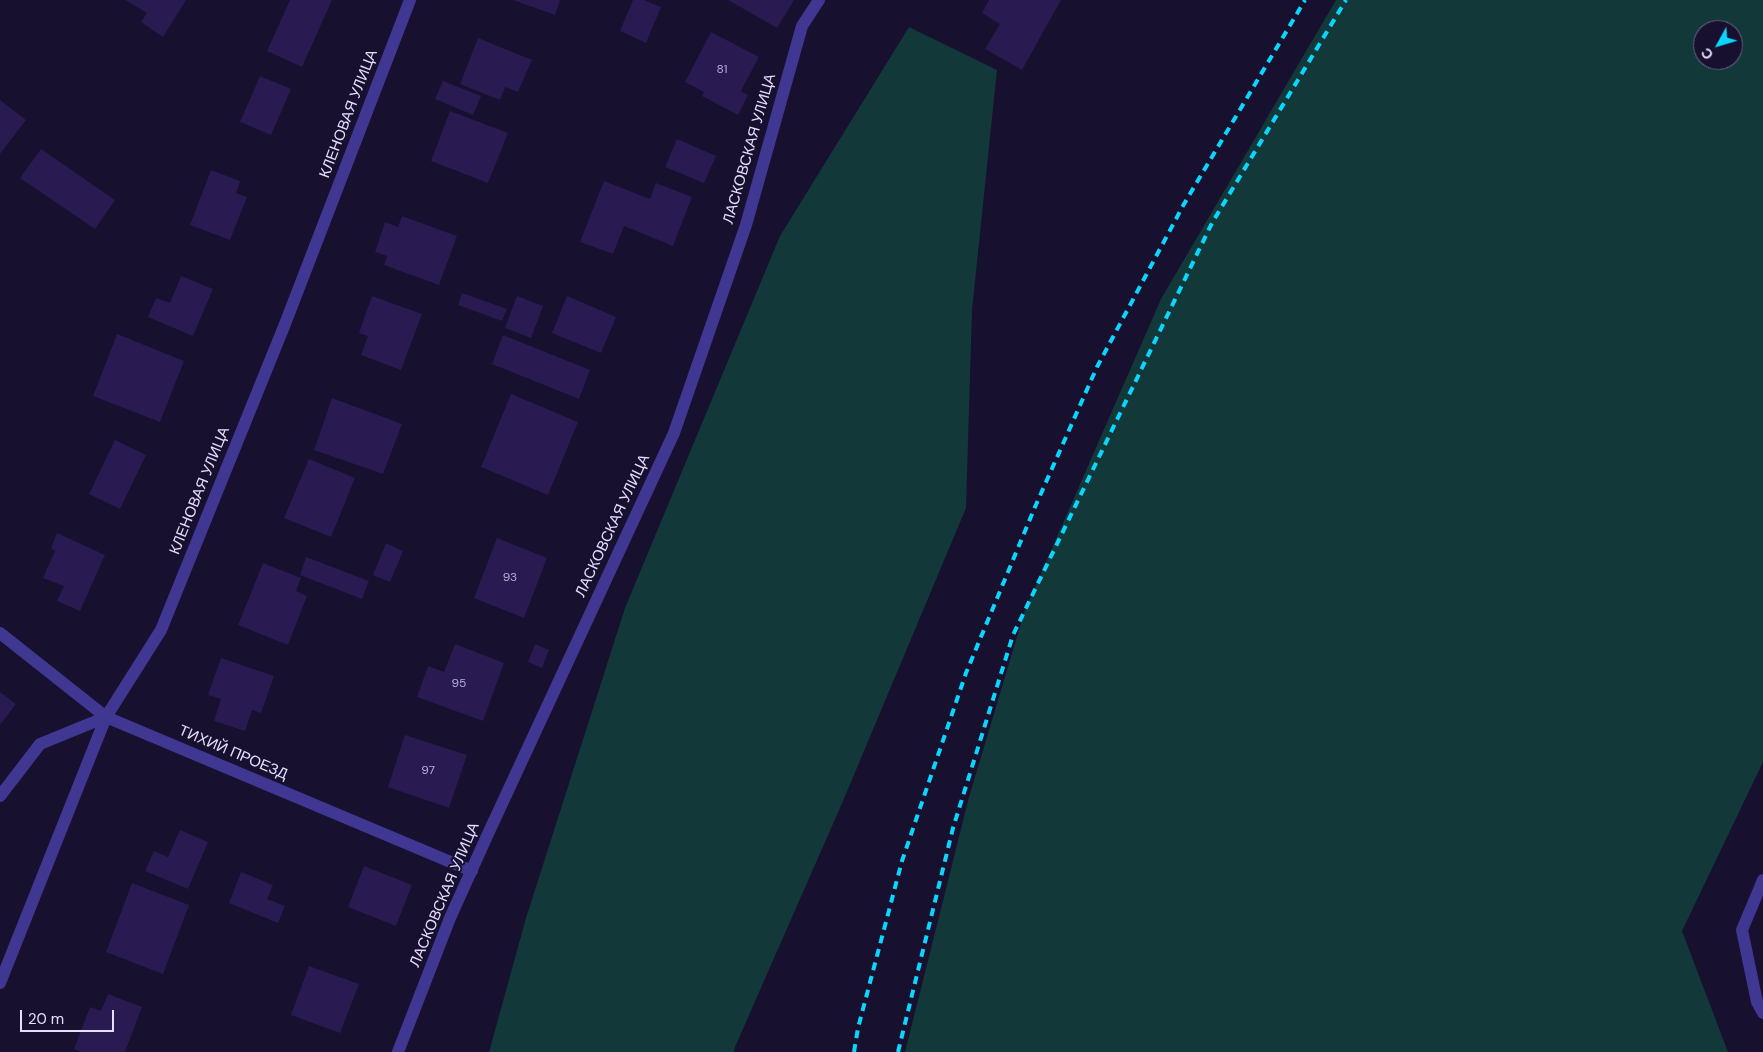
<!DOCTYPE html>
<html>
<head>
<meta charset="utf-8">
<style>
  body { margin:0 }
  #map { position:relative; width:1763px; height:1052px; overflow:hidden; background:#17102f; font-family:"DM Sans",sans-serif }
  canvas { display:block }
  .north { position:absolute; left:1693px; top:20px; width:50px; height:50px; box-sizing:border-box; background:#17102f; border:1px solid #696282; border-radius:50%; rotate:231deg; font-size:14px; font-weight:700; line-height:20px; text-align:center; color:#e4deff }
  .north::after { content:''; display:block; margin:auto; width:18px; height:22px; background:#0ad7ff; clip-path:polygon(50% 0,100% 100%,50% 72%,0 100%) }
  .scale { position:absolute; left:20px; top:1010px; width:94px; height:22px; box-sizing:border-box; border:2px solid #e4deff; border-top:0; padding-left:6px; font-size:15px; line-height:18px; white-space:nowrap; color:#e4deff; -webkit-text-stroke:4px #17102f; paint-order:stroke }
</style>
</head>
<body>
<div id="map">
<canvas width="1763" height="1052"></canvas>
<div class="north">С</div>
<div class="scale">20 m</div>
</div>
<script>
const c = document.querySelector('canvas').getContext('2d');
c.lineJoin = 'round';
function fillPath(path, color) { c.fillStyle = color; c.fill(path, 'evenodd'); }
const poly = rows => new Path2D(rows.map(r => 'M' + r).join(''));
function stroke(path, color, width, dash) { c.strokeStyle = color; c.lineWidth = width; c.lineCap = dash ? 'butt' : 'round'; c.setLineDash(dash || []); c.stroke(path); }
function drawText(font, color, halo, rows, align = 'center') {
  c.font = font + ' "DM Sans",sans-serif'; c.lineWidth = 4; c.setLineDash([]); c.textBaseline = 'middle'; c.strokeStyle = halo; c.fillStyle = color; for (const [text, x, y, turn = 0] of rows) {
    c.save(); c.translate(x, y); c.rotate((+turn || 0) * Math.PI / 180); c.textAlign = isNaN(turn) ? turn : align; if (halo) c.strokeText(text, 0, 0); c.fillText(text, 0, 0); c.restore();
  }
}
fillPath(poly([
  [1336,0,1763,0,1763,762,1682,931,1728,1052,905,1052,969,797,1025,610,1161,299],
  [1703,30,1733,30,1733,60,1703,60],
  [909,27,997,70,972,310,966,508,843,801,735,1047,734,1052,489,1052,526,918,625,608,780,236]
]), '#12383a');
fillPath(poly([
  [125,0,186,0,163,37,141,22,147,13],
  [290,0,332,0,302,67,267,51],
  [513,0,560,0,555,15],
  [633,0,644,0,661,7,646,43,620,31],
  [728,0,794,0,777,28],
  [989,0,1061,0,1022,70,985,49,1000,24,982,13],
  [711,32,759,57,741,91,748,95,738,115,702,96,704,92,685,82],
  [478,38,532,60,518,92,505,87,500,100,460,84],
  [260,76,291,89,271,135,240,122],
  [443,81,481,96,473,115,435,99],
  [0,100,26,120,0,154],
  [450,111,508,133,488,183,431,161],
  [677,139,716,156,704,183,665,167],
  [41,149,115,200,95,229,20,178],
  [211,170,240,181,236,193,247,197,230,240,190,225],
  [604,181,650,199,656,183,692,197,673,246,624,226,613,254,580,242],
  [402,216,457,236,439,285,384,265,387,256,375,252,385,222,398,227],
  [181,276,213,289,193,336,148,317,156,298,170,303],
  [462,293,507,309,502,321,458,305],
  [372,296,422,314,401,370,361,355,368,336,359,333],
  [517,296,543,306,531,338,505,328],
  [567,296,616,317,601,353,552,333],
  [117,334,184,361,160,422,93,396],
  [503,335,590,370,579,399,492,364],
  [511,394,578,422,548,495,481,467],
  [332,398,402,424,383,474,314,450],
  [115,440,146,455,120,509,89,494],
  [309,459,355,478,331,537,284,518],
  [57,533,105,555,80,611,57,601,64,586,43,578,55,551,51,548],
  [497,538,547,558,524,618,474,598],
  [386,543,403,551,390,582,373,575],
  [306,557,369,581,362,599,300,575],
  [263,563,301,578,296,591,307,596,288,645,238,625],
  [455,644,504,663,483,721,417,697,428,666,444,672],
  [535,644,549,650,542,668,528,662],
  [221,658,274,676,261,713,252,710,245,731,214,721,221,699,208,695],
  [0,692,16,704,0,725],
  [405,735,467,755,449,808,388,787],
  [180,830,208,842,188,889,145,871,154,851,168,857],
  [364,866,412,885,396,926,348,907],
  [241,872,273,885,267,899,285,906,278,923,229,903],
  [132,883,189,905,163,974,106,952],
  [309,966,359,984,340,1033,291,1015],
  [108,994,142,1007,125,1052,82,1052,74,1049,90,1007,101,1011]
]), '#291a52');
stroke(poly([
  [0,633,106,717,472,871],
  [0,796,40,744,106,717],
  [1763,880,1742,930,1757,1002,1763,1013],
  [0,983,106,717,161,630,285,324,410,0],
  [398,1052,450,918,487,836,674,433,746,225,802,26,819,0]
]), '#403792', 12);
stroke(poly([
  [854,1052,858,1028,902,861,966,673,1035,507,1097,367,1184,204,1305,0],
  [898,1052,953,828,1013,635,1212,223,1346,0]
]), '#0ad7ff', 4, [8, 6]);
drawText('12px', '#b5add4', null, [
  ["81",722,70],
  ["93",510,578],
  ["95",459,684],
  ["97",428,771]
]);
drawText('15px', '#e4deff', '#17102f', [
  ["КЛЕНОВАЯ УЛИЦА",349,114,-69],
  ["ЛАСКОВСКАЯ УЛИЦА",750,149,-74],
  ["КЛЕНОВАЯ УЛИЦА",200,491,-68],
  ["ЛАСКОВСКАЯ УЛИЦА",613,526,-65],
  ["ТИХИЙ ПРОЕЗД",233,753,23],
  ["ЛАСКОВСКАЯ УЛИЦА",445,895,-67]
]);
</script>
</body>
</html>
